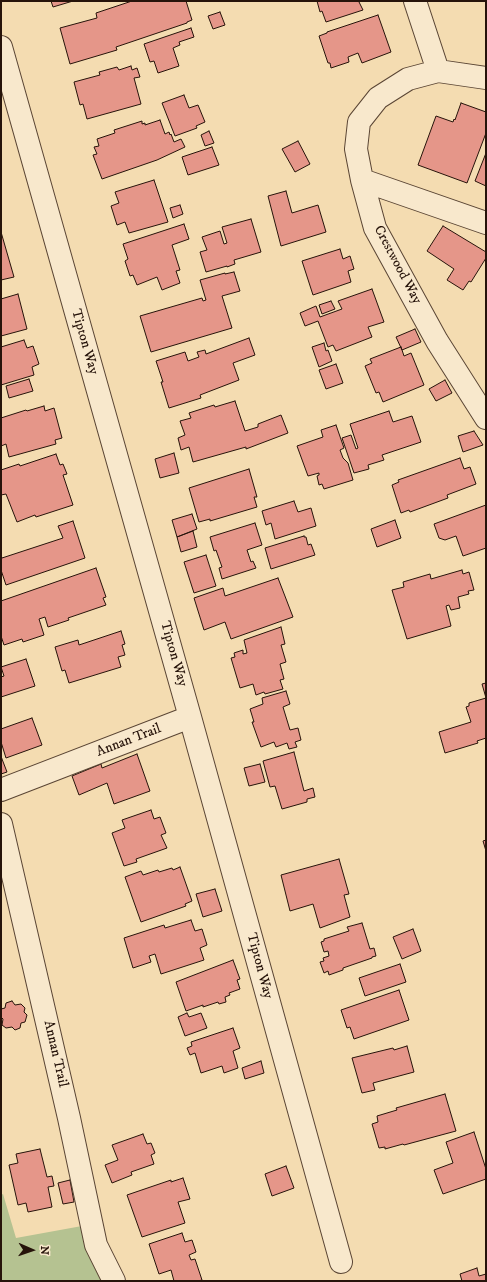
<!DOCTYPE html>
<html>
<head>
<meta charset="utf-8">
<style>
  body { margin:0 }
  #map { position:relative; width:487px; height:1282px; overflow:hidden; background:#f4dcb1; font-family:"IM FELL DW Pica",serif }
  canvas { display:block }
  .frame { position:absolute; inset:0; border:2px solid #26130a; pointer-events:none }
  .north { position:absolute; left:12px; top:1230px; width:40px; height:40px; -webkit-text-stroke:3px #f8e8cc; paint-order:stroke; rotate:92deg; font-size:11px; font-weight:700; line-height:16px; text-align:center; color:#26130a }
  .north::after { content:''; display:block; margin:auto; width:14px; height:18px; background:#26130a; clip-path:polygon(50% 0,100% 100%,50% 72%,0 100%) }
</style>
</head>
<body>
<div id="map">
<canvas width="487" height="1282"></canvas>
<div class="frame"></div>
<div class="north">N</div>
</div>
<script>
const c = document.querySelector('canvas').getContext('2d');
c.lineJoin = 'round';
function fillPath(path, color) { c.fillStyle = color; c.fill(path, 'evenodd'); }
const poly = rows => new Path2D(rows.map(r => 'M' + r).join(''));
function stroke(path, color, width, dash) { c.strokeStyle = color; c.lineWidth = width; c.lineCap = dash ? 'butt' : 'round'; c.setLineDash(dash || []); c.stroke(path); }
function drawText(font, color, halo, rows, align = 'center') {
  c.font = font + ' "IM FELL DW Pica",serif'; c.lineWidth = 3; c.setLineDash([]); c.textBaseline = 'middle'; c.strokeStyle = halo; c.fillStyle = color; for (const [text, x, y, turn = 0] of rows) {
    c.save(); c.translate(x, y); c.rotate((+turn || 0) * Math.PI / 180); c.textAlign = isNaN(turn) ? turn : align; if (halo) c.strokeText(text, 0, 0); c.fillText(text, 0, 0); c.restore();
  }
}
fillPath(poly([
  [3,1194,16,1238,82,1226,105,1281,1,1281,1,1195]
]), '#b5c291');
const building = poly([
  [51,1,73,1,53,7,51,1],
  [132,1,186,1,192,20,187,22,187,23,116,47,117,50,70,64,60,28,97,18,96,13,132,1],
  [317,1,361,1,359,2,363,10,326,22,322,11,320,12,317,1],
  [220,12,225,25,213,29,208,16,220,12],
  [378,15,391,52,362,63,358,53,348,57,349,62,331,68,330,63,328,63,319,36,327,33,327,32,378,15],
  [191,28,194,37,179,42,180,45,173,48,179,66,158,73,154,61,150,62,144,44,191,28],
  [131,66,132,70,137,68,140,77,134,78,141,104,87,119,83,104,80,105,74,82,100,75,99,72,117,67,119,70,131,66],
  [184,95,189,108,198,105,205,122,196,126,197,128,175,136,162,103,184,95],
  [461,103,486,112,486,133,467,183,418,165,436,116,453,122,454,119,455,120,461,103],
  [160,120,165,134,169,132,170,135,171,134,174,142,181,139,185,147,157,160,102,179,93,155,97,154,94,147,99,146,97,139,115,133,114,130,142,121,142,124,145,123,145,125,160,120],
  [209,131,214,143,205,146,201,135,209,131],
  [298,141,310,164,295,172,282,149,298,141],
  [212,147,219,165,188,175,182,157,212,147],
  [486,153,486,186,475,181,486,153],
  [154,180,168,222,129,233,125,222,117,225,111,206,119,203,115,192,154,180],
  [286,191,292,213,318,205,326,232,281,246,268,196,286,191],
  [180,205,183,214,173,218,170,208,180,205],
  [251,219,261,252,234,260,235,264,227,267,227,266,206,272,200,252,207,250,202,237,220,231,224,244,227,243,222,227,251,219],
  [184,224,189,239,172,245,180,270,176,271,180,283,162,290,157,277,137,285,133,275,130,276,125,261,128,259,123,244,184,224],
  [443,226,486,252,486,258,471,282,469,281,463,290,447,280,454,269,427,251,443,226],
  [1,232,14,277,1,280,1,232],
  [340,249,343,259,350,256,354,269,348,271,351,282,313,295,302,261,340,249],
  [234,272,240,291,222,296,232,328,151,352,140,316,202,298,203,301,206,300,200,280,225,273,225,274,234,272],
  [372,289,384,322,368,327,372,337,336,351,333,345,328,347,318,321,305,326,300,313,316,306,320,317,342,309,338,301,372,289],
  [18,294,27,329,1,336,1,299,18,294],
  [331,301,335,309,322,314,319,305,331,301],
  [415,329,421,342,402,350,396,337,415,329],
  [249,338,255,355,233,363,239,380,200,395,201,398,169,408,161,382,163,382,156,361,185,352,188,361,199,357,197,352,205,350,206,354,249,338],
  [24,340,27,348,33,346,39,364,32,367,34,375,1,385,1,347,24,340],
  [324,343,326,351,328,350,332,361,319,367,312,347,324,343],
  [401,347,404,356,411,353,424,385,383,402,379,392,376,393,365,366,372,363,370,359,401,347],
  [336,364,343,383,326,389,319,370,336,364],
  [29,379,33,391,9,398,6,386,29,379],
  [445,380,452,393,436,401,429,389,445,380],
  [235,401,245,431,258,427,258,424,281,415,288,433,246,449,246,447,193,462,189,447,181,450,178,438,185,435,180,421,191,418,189,413,214,405,215,407,235,401],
  [44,406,45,411,54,408,62,438,55,440,56,444,9,457,6,444,1,446,1,418,26,410,27,411,44,406],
  [389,411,393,422,412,416,421,442,382,455,384,460,368,465,369,469,354,473,342,438,351,435,356,449,358,448,350,424,389,411],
  [336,425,344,448,340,450,343,458,348,463,353,480,324,489,322,484,319,485,317,476,319,475,319,473,308,476,297,446,323,437,321,430,336,425],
  [474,431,483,445,463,452,458,436,474,431],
  [174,453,179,473,160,478,155,459,174,453],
  [56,454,60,465,63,464,67,474,63,475,73,505,36,517,35,515,17,522,6,494,1,495,1,470,19,464,20,466,56,454],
  [460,458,464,469,470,467,476,484,447,495,448,498,410,512,409,510,401,513,392,485,399,482,398,480,460,458],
  [249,469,257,497,254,497,257,507,210,521,210,519,199,522,189,488,249,469],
  [294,501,298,512,311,508,316,526,275,539,271,523,266,525,262,511,294,501],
  [486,505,486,548,463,556,456,536,445,540,439,538,434,524,486,505],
  [192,514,197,529,177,537,172,520,192,514],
  [395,520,401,538,377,547,371,529,395,520],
  [73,521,85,558,6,585,1,570,1,556,2,558,63,538,58,526,73,521],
  [255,523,262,545,247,550,251,562,253,561,256,568,222,579,219,568,222,567,216,550,214,551,210,537,255,523],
  [193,531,197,547,181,552,177,537,193,531],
  [304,536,304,537,306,537,308,545,311,544,315,555,271,569,265,548,304,536],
  [206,555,216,586,194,593,184,562,206,555],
  [96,568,106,597,103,598,106,605,68,618,69,620,48,627,45,617,39,619,44,635,23,642,22,639,4,645,1,636,1,601,96,568],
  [462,570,463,574,469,572,474,590,468,591,469,594,458,597,460,608,451,610,449,605,446,606,451,626,407,639,392,590,404,587,403,582,430,574,431,579,462,570],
  [278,578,293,617,231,639,225,622,204,630,194,598,223,588,225,596,278,578],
  [281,627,285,644,281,645,286,662,280,664,284,679,280,680,283,689,265,694,264,692,256,695,253,684,240,688,231,658,235,657,234,653,243,650,243,654,247,653,244,640,281,627],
  [121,631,125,644,122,645,125,655,118,657,121,667,69,683,65,670,62,671,55,647,78,640,79,645,121,631],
  [26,659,35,686,1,697,1,677,4,676,1,667,26,659],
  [486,683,486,738,477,741,478,743,445,753,439,732,471,722,466,707,469,706,469,703,486,698,482,684,486,683],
  [286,691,290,704,283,707,290,730,298,728,301,740,295,742,297,747,289,749,287,743,276,747,274,742,261,747,252,722,254,722,250,709,263,704,262,698,286,691],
  [32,718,42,745,6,758,1,742,1,729,32,718],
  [294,752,304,791,313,788,315,797,307,799,307,802,282,809,275,786,270,787,263,761,294,752],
  [137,754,150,791,114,804,107,783,79,795,72,776,101,764,102,768,137,754],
  [2,759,7,772,1,774,1,760,2,759],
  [260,764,265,782,249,786,244,768,260,764],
  [151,810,154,819,160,817,166,833,161,835,167,848,136,859,137,862,124,866,112,833,125,828,122,820,151,810],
  [486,840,486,851,483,841,486,840],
  [339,859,349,894,344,895,350,917,320,928,313,904,290,911,281,875,339,859],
  [180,867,192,901,185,904,186,906,141,922,125,877,141,871,143,875,158,870,159,872,172,868,173,870,180,867],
  [215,889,222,911,203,917,196,894,215,889],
  [191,920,195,931,202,929,207,945,200,948,204,960,161,974,155,954,149,956,151,962,133,968,124,938,164,925,165,928,191,920],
  [362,923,370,949,374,948,376,956,372,957,372,958,343,968,343,970,329,975,328,971,324,973,320,962,324,961,323,958,329,956,328,951,324,952,321,942,324,941,324,939,349,931,347,927,362,923],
  [413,929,421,951,402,959,393,937,413,929],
  [233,960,240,979,237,980,240,989,229,993,230,995,225,997,226,1002,219,1004,218,1002,203,1007,203,1005,186,1011,176,982,233,960],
  [400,964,406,982,365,996,359,978,400,964],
  [399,990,409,1020,354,1039,350,1027,347,1028,341,1010,399,990],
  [12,1001,15,1005,21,1004,25,1008,24,1012,27,1015,25,1022,21,1023,20,1028,15,1030,12,1027,6,1028,2,1025,3,1019,1,1017,1,1009,5,1008,6,1003,12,1001],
  [187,1013,189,1017,201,1013,207,1028,185,1036,178,1017,187,1013],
  [233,1028,240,1048,233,1051,238,1068,224,1073,222,1066,201,1073,195,1053,190,1055,187,1048,192,1046,191,1042,233,1028],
  [407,1046,414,1072,373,1083,375,1090,362,1093,352,1058,393,1048,394,1050,407,1046],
  [261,1061,264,1073,245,1079,242,1068,261,1061],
  [445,1094,456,1131,404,1145,403,1144,385,1149,385,1147,379,1148,372,1124,378,1122,377,1116,397,1110,396,1108,445,1094],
  [474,1132,486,1169,486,1179,443,1194,434,1170,453,1163,446,1142,474,1132],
  [143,1134,147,1144,151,1143,155,1153,151,1155,154,1164,131,1172,132,1175,112,1183,105,1165,118,1160,112,1145,143,1134],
  [40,1149,47,1177,52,1176,54,1186,48,1187,52,1207,28,1212,26,1203,18,1205,9,1165,18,1163,16,1154,40,1149],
  [286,1166,294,1188,272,1196,265,1174,286,1166],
  [183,1178,190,1199,178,1202,185,1223,142,1237,127,1195,171,1180,171,1182,183,1178],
  [70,1180,74,1202,63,1204,58,1183,70,1180],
  [182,1233,185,1242,192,1240,196,1252,189,1255,191,1260,195,1259,202,1280,198,1281,174,1281,171,1270,159,1274,149,1244,182,1233],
  [477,1268,479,1276,486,1274,486,1281,462,1281,460,1274,477,1268]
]);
fillPath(building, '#e59689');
stroke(building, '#26130a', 1);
const street = poly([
  [415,1,438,71,408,79,378,98,359,122,356,149,362,180,375,228,437,341,486,418],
  [1,47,190,717,341,1262],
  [438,71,486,78],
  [362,180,486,223],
  [1,790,190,717],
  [1,824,69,1118,96,1245,114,1281]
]);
stroke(street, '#5a4534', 24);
stroke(street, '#f8e8cc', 22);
drawText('14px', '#26130a', '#f8e8cc', [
  ["Crestwood Way",397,265,62],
  ["Tipton Way",84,342,74],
  ["Tipton Way",173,654,74],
  ["Annan Trail",129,741,-21],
  ["Tipton Way",259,966,75],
  ["Annan Trail",55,1054,77]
]);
</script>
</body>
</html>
